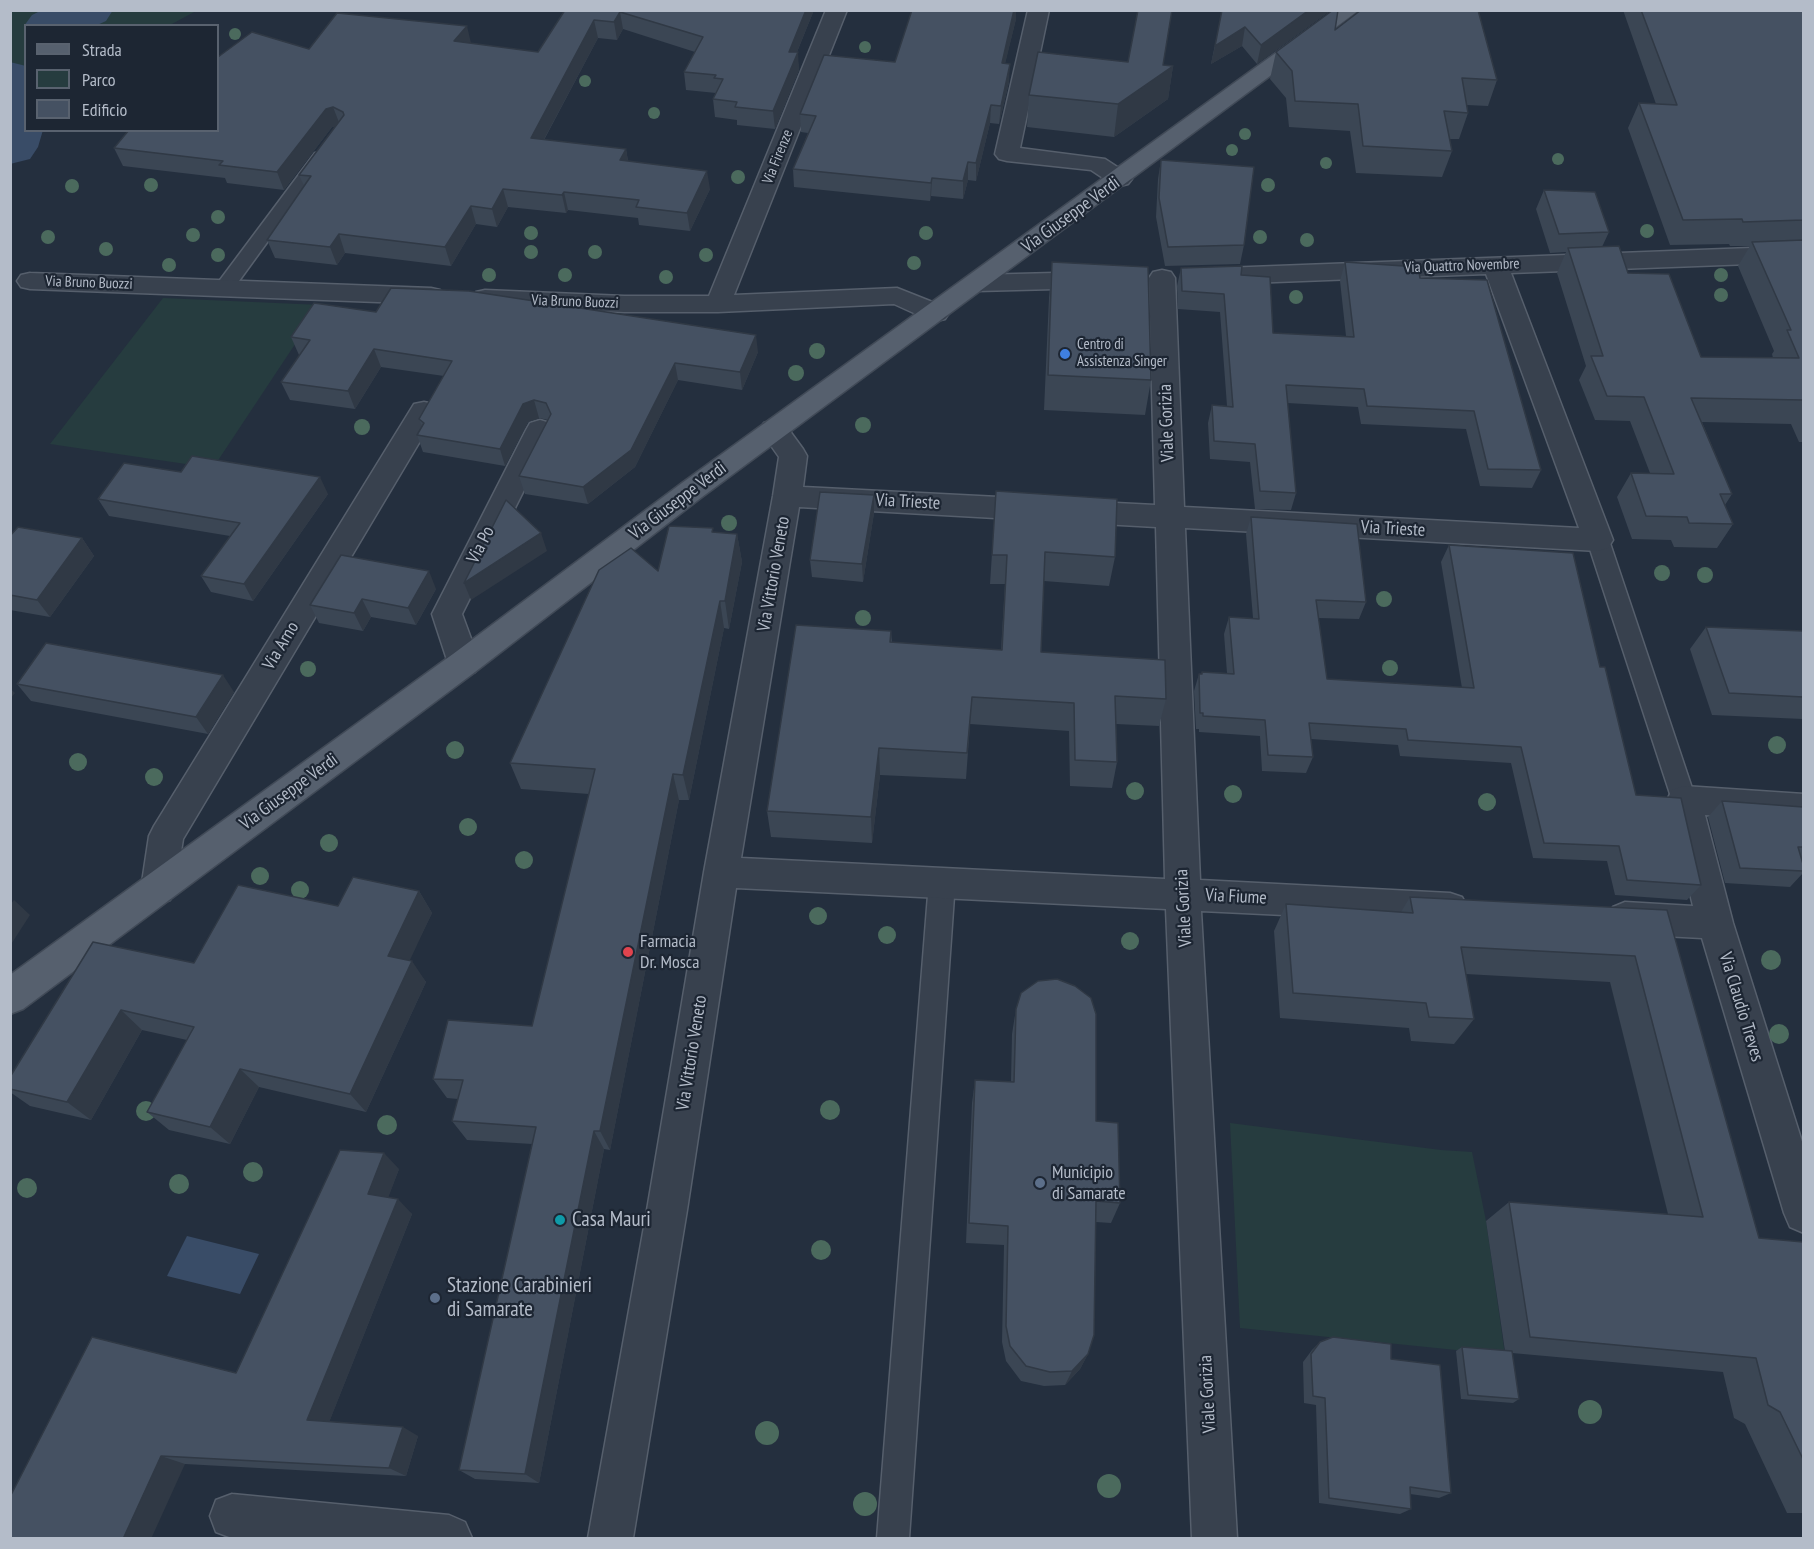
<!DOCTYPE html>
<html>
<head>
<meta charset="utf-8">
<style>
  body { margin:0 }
  #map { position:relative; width:1814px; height:1549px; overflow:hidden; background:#242f3e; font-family:"PT Sans Narrow",sans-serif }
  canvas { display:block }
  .frame { position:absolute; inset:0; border:12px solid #b4bcc9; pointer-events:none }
  .legend { position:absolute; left:24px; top:24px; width:195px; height:108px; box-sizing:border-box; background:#1d2633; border:2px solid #59626f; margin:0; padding:8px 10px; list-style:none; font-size:18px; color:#b4bcc9 }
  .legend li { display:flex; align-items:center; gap:12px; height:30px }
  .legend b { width:30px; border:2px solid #59626f }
</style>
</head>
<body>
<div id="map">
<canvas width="1814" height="1549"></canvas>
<div class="frame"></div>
<ul class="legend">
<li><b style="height:8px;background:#56606e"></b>Strada</li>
<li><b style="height:16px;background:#263c3f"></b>Parco</li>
<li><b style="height:16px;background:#455162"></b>Edificio</li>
</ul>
</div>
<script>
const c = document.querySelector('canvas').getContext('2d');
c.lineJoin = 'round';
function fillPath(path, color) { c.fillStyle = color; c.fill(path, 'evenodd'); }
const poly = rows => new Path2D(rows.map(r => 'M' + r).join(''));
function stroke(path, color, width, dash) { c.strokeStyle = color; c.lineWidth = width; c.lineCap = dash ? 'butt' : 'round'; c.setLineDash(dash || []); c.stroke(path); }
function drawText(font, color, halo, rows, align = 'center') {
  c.font = font + ' "PT Sans Narrow",sans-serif'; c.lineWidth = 4.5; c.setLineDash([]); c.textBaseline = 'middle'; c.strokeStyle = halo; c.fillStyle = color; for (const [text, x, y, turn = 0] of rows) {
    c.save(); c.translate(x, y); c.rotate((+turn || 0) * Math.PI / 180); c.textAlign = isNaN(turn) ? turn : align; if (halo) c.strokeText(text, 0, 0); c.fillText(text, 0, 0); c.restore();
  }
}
fillPath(poly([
  [11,10,196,10,196,11,170,25,26,26,26,130,37,131,35,136,11,136],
  [163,298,321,305,213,468,50,444],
  [1230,1123,1441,1150,1472,1152,1486,1221,1505,1355,1240,1328]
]), '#263c3f');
fillPath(poly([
  [187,1236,259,1254,240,1294,167,1276]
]), '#394c67');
fillPath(poly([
  [42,10,113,10,106,21,95,26,26,26,26,28,24,26,32,15,42,10],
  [10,62,26,66,26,130,43,130,38,147,30,159,10,164,10,62]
]), '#394c67');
const lane = poly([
  [321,152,327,153,329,157,231,292,217,292,215,288,217,284,315,153,321,152],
  [1598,532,1606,534,1609,540,1696,800,1693,807,1684,810,1675,807,1672,800,1587,540,1590,534,1598,532],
  [942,871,951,874,955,882,909,1538,877,1538,929,882,933,874,942,871]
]);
const street = poly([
  [826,10,847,10,734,295,897,288,945,307,949,313,945,319,936,321,927,319,894,304,718,312,624,312,485,306,476,304,472,298,476,292,485,290,624,296,709,296,826,10],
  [1028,10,1049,10,1020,148,1105,159,1128,174,1132,179,1128,184,1120,186,1112,184,1091,170,1007,161,999,159,995,154,1028,10],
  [1804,246,1804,262,1511,273,1613,540,1608,548,1598,551,1185,528,1200,880,1450,893,1462,897,1468,908,1462,919,1450,923,1201,911,1237,1538,1192,1538,1166,909,736,888,687,1210,633,1538,588,1538,647,1210,704,872,773,496,779,457,760,430,764,423,774,420,784,423,803,449,807,456,803,487,1155,505,1149,278,1153,272,1162,270,1171,272,1175,278,1184,507,1579,528,1486,274,1197,285,1188,283,1184,277,1188,271,1197,269,1804,246],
  [799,507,1156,527,1165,879,741,858,799,507],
  [1094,272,1103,274,1107,280,1103,286,1094,288,977,291,968,289,964,283,968,277,977,275,1094,272],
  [30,273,431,288,440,290,444,296,440,302,431,304,30,289,21,287,17,281,21,275,30,273],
  [424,402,434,404,438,411,183,839,175,889,170,900,158,904,146,900,141,889,149,836,154,826,414,404,424,402],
  [540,420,550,423,554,430,462,614,480,663,475,672,464,675,453,672,448,663,432,614,526,430,530,423,540,420],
  [1684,786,1804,794,1804,822,1705,815,1733,923,1804,1148,1804,1233,1790,1227,1784,1213,1702,938,1625,934,1613,929,1607,918,1613,907,1625,902,1693,906,1667,800,1672,790,1684,786],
  [232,1494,449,1515,465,1522,472,1538,232,1538,216,1532,210,1516,216,1500,232,1494]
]);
const primary = poly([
  [1335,10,1359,10,702,497,475,672,23,1009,10,1014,10,975,453,654,682,483,1335,10]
]);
stroke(lane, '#565f6c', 3);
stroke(street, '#565f6c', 3);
stroke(primary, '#414a57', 3);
fillPath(lane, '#38414e');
fillPath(street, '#38414e');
fillPath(primary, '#56606e');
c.fillStyle = '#4b6a5d';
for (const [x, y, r] of [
  [235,34,6],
  [865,47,6],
  [585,81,6],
  [654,113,6],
  [1245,134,6],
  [1232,150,6],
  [1558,159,6],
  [1326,163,6],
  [738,177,7],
  [151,185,7],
  [1268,185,7],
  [72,186,7],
  [218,217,7],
  [1647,231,7],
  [531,233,7],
  [926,233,7],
  [193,235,7],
  [48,237,7],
  [1260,237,7],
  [1307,240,7],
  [106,249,7],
  [531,252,7],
  [595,252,7],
  [218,255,7],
  [706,255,7],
  [914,263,7],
  [169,265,7],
  [489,275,7],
  [565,275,7],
  [1721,275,7],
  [666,277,7],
  [1721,295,7],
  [1296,297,7],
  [817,351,8],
  [796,373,8],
  [863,425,8],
  [362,427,8],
  [729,523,8],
  [1662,573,8],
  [1705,575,8],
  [1384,599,8],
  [863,618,8],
  [1390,668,8],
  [308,669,8],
  [1777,745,9],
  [455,750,9],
  [78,762,9],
  [154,777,9],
  [1135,791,9],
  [1233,794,9],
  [1487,802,9],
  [468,827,9],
  [329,843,9],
  [524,860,9],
  [260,876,9],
  [300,890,9],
  [818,916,9],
  [887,935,9],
  [1130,941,9],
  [1771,960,10],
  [1779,1034,10],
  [830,1110,10],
  [146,1111,10],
  [387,1125,10],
  [253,1172,10],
  [179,1184,10],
  [27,1188,10],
  [821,1250,10],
  [1590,1412,12],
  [767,1433,12],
  [1109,1486,12],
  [865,1504,12]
]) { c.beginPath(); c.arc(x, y, r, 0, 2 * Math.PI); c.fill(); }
fillPath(poly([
  [565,10,814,10,797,52,799,70,775,129,737,125,737,120,715,117,713,99,716,93,686,90,684,72,695,52,623,29,617,40,598,38,544,140,626,149,628,161,710,189,690,231,639,225,638,218,568,210,566,213,508,207,497,227,476,224,451,266,345,253,337,265,275,258,267,240,304,186,299,175,336,126,332,127,284,190,227,183,225,178,123,166,114,148,309,49,471,43,538,52],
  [891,10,1016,10,1016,19,1005,63,1009,82,999,124,990,123,976,181,968,180,963,199,931,196,930,201,794,187,793,169,808,133,801,132,800,114,895,62,912,12],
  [1222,10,1331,10,1257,64,1242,46,1211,64],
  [1623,10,1803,10,1803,442,1799,442,1791,424,1702,422,1732,494,1725,505,1733,524,1717,548,1674,547,1671,540,1632,539,1617,497,1631,473,1650,473,1630,421,1595,420,1579,380,1586,366,1557,273,1566,252,1550,253,1536,209,1544,190,1609,232,1602,247,1628,273,1701,357,1773,358,1772,354,1774,351,1738,266,1750,246,1730,246,1729,244,1670,245,1628,128,1639,103,1656,104],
  [1335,30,1497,80,1488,106,1467,105,1468,113,1459,139,1449,139,1452,151,1442,177,1356,173,1350,131,1289,127,1286,98,1270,79,1276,52],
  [1163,65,1173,66,1168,99,1114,137,1027,127,1029,95],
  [1161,160,1244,245,1240,264,1165,266,1156,217,1158,179],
  [1052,262,1151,380,1145,415,1044,410,1049,298],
  [1345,262,1420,278,1541,470,1532,488,1480,486,1466,429,1361,424,1358,407,1287,403,1296,493,1291,510,1255,509,1250,462,1210,459,1208,423,1212,405,1227,406,1220,312,1178,309,1177,286,1181,268,1241,275,1273,333,1346,336,1340,281],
  [376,312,758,352,742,390,678,380,635,467,588,504,525,494,519,476,548,420,539,418,528,422,505,466,423,452,417,435,422,427,419,419,444,376,381,367,355,409,290,400,281,382,300,355,299,355,291,337],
  [181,472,328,494,253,601,211,592,201,576,230,536,109,516,98,499],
  [996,491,1115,557,1109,586,1044,581,1041,652,1166,699,1159,726,1116,724,1117,762,1112,788,1070,786,1069,731,970,724,966,779,880,775,872,843,771,837,767,811,891,631,892,642,1001,650,1005,584,990,584],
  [874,495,874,513,863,582,812,577,810,560],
  [1251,517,1366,602,1359,619,1318,618,1327,679,1462,688,1441,562,1449,545,1600,667,1636,795,1701,885,1687,900,1615,895,1607,861,1533,858,1511,763,1400,756,1398,745,1311,739,1313,757,1306,773,1262,771,1260,736,1199,732,1199,729,1196,729,1194,691,1199,674,1201,674,1202,672,1227,673,1224,634,1229,617,1253,618,1246,534],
  [713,528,713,532,737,534,742,562,729,629,724,628,689,800,679,800,610,1150,604,1149,539,1483,475,1479,459,1470,532,1144,467,1140,452,1121,458,1099,447,1098,433,1079,532,1026,589,794,521,789,510,763,658,571],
  [10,536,82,538,94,556,50,617,10,610],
  [436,589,416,625,371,617,363,631,319,623,310,605],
  [1706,627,1803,631,1803,719,1712,715,1690,649],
  [17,684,234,692,208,734,31,701],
  [1722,801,1803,807,1803,873,1790,887,1725,883,1708,817],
  [419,891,432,913,409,960,426,982,366,1112,259,1087,230,1144,169,1130,147,1112,187,1040,142,1030,91,1120,30,1106,10,1092,10,1077,194,963,338,906],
  [1410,897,1667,910,1759,1238,1803,1242,1803,1513,1787,1513,1745,1424,1734,1418,1723,1372,1512,1353,1519,1399,1513,1403,1461,1399,1456,1351,1462,1347,1505,1351,1486,1221,1509,1202,1668,1214,1610,982,1466,974,1474,1019,1454,1044,1411,1041,1409,1028,1280,1018,1274,931,1286,904,1401,912],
  [1016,1009,1096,1121,1120,1203,1111,1223,1096,1222,1088,1354,1080,1369,1065,1385,1044,1386,1021,1381,1006,1361,1002,1342,1004,1245,966,1243,972,1103,975,1080,1011,1082,1012,1034],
  [399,1169,388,1197,412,1214,329,1422,418,1436,406,1476,185,1464,10,1539,236,1373],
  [1320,1342,1391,1359,1451,1493,1439,1498,1410,1494,1411,1509,1400,1514,1319,1503,1316,1405,1304,1403,1303,1362,1312,1350]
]), '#3b4654');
fillPath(poly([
  [806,10,814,10,790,69,789,52],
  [1014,10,1016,10,1016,19,1001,81,1002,63],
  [1309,10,1331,10,1257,64,1261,45],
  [620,12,623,29,617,40,614,22],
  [594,20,598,38,535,156,531,138],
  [467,26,471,43,454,41],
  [1245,27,1242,46,1211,64,1215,46],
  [798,52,799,70,775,129,773,111],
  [1010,64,1009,82,999,124,1001,106],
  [1173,66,1168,99,1114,137,1118,104],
  [991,105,990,123,976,181,976,163],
  [333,107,340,125,332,127,284,190,277,172,326,109],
  [626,149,629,167,620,160],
  [968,162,968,180,963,199,963,181],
  [707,171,710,189,690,231,687,213],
  [932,178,931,196,930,201,931,183],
  [503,189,508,207,497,227,492,209],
  [564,192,568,210,566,213,562,195],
  [471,206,476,224,451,266,445,247],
  [339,234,345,253,337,265,330,247],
  [756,335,758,352,742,390,740,372],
  [374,349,381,367,355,409,348,391],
  [675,363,678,380,635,467,588,504,583,487],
  [534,400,539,418,528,422,505,466,500,449,523,404],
  [320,477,328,494,253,601,244,584],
  [874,495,874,513,863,582,862,564],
  [541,533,547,551,471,600,464,583],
  [737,534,742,562,729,629,725,601],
  [82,538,94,556,50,617,37,600],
  [429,571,436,589,416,625,408,608],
  [362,599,371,617,363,631,354,613],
  [720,601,724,628,689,800,683,775],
  [223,675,234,692,208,734,196,717],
  [10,688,15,693,10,699],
  [879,748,880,775,872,843,871,817],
  [673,774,679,800,610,1150,600,1131],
  [419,891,432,913,402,977,388,956],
  [14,900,30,915,10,946,10,905],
  [412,961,426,982,366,1112,350,1094],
  [121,1010,142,1030,91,1120,67,1102],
  [240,1069,259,1087,230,1144,210,1127],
  [594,1131,604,1149,539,1483,525,1474],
  [384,1153,399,1169,384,1209,368,1194],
  [398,1199,412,1214,326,1430,307,1420],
  [1088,1354,1080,1369,1065,1385,1072,1371],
  [403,1427,418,1436,406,1476,389,1468],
  [161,1456,185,1464,151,1539,123,1539]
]), '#303945');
const building = poly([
  [565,10,806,10,789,52,798,52,773,111,735,107,737,102,713,99,723,79,714,78,716,75,684,72,703,37,620,12,614,22,594,20,531,138,626,149,620,160,707,171,687,213,636,207,639,200,564,192,562,195,503,189,492,209,471,206,445,247,339,234,330,247,267,240,311,176,299,175,344,115,343,112,333,107,326,109,277,172,219,165,223,161,114,148,129,130,218,130,218,57,252,32,309,49,337,13,467,26,454,41,538,52,565,10],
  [912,10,1014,10,1002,63,1010,64,1001,106,991,105,976,163,968,162,963,181,932,178,931,183,793,169,816,116,800,114,824,55,895,62,912,10],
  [1138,10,1172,10,1163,65,1173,66,1118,104,1029,95,1038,52,1128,62,1138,10],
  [1222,10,1309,10,1261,45,1245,27,1215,46,1222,10],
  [1333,10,1338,10,1335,30,1361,10,1478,10,1497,80,1462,78,1468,113,1444,111,1452,151,1363,146,1358,104,1295,101,1292,71,1276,52,1333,10],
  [1641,10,1803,10,1803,220,1743,222,1742,219,1683,220,1639,103,1677,105,1641,10],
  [1161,160,1254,167,1244,245,1168,247,1159,198,1161,160],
  [1544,190,1595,192,1609,232,1559,234,1544,190],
  [1803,240,1803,400,1691,398,1732,494,1720,494,1733,524,1689,523,1687,517,1646,516,1631,473,1674,474,1644,397,1607,396,1591,356,1603,356,1568,248,1619,246,1628,273,1669,274,1701,357,1799,358,1787,330,1791,330,1752,242,1803,240],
  [1052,262,1148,267,1151,380,1048,375,1052,262],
  [1345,262,1418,267,1420,278,1487,280,1541,470,1488,469,1474,411,1367,406,1364,389,1286,385,1296,493,1260,491,1255,444,1214,441,1212,405,1233,407,1224,294,1182,291,1181,268,1242,266,1241,275,1270,277,1273,333,1354,337,1345,262],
  [391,288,469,291,756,335,740,372,675,363,631,450,583,487,519,476,551,414,546,403,534,400,523,404,500,449,417,435,424,423,419,419,452,361,374,349,348,391,281,382,310,340,291,337,314,303,376,312,391,288],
  [192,456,320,477,244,584,201,576,240,523,98,499,124,463,181,472,192,456],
  [996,491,1117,499,1115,557,1045,552,1041,652,1165,660,1166,699,1115,696,1117,762,1075,760,1074,703,972,697,967,753,879,748,871,817,767,811,796,625,891,631,890,642,1002,650,1007,555,992,555,996,491],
  [820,492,874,495,862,564,810,560,820,492],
  [506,500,541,533,464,583,506,500],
  [1251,517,1357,524,1366,602,1316,600,1327,679,1474,688,1449,545,1573,553,1600,667,1605,667,1636,795,1681,798,1701,885,1627,880,1619,846,1544,843,1521,747,1408,740,1406,729,1309,723,1313,757,1268,755,1265,720,1203,716,1203,713,1200,713,1199,674,1202,674,1202,672,1234,674,1229,617,1259,619,1251,517],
  [669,526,713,528,712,532,737,534,725,601,720,601,683,775,673,774,600,1131,594,1131,525,1474,459,1470,536,1127,452,1121,463,1080,433,1079,448,1020,532,1026,595,769,510,763,599,570,631,548,658,571,669,526],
  [18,527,82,538,37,600,10,595,10,536,18,527],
  [341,555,429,571,408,608,362,599,354,613,310,605,341,555],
  [1706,627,1803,631,1803,697,1729,693,1706,627],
  [46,643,223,675,196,717,17,684,46,643],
  [1722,801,1803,807,1803,847,1798,847,1803,864,1803,871,1740,868,1722,801],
  [353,877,419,891,388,956,412,961,350,1094,240,1069,210,1127,147,1112,194,1027,121,1010,67,1102,10,1089,10,1077,93,942,194,963,238,885,338,906,353,877],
  [1410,897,1667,910,1759,1238,1803,1242,1803,1459,1780,1412,1768,1405,1756,1358,1530,1337,1509,1202,1703,1217,1635,956,1461,947,1474,1019,1429,1017,1426,1003,1293,993,1286,904,1413,913,1410,897],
  [1057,979,1075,986,1091,998,1096,1014,1096,1121,1118,1123,1120,1203,1096,1201,1094,1335,1088,1354,1072,1371,1050,1372,1026,1366,1010,1346,1006,1326,1008,1226,969,1223,975,1080,1014,1082,1016,1009,1021,993,1038,981,1057,979],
  [340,1150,384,1153,368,1194,398,1199,307,1420,403,1427,389,1468,161,1456,123,1539,10,1539,10,1497,92,1337,236,1373,340,1150],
  [1333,1337,1391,1344,1391,1359,1440,1365,1451,1493,1410,1487,1411,1509,1329,1498,1325,1398,1313,1396,1311,1354,1320,1342,1333,1337],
  [1462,1347,1512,1351,1519,1399,1468,1395,1462,1347]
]);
fillPath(building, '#455162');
stroke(building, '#303945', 1.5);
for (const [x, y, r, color] of [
  [1065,354,6,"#3f7fe0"],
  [628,952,6,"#e0444e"],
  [1040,1183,6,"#5c6f8a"],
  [560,1220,6,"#0f9aa8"],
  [435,1298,6,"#5c6f8a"]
]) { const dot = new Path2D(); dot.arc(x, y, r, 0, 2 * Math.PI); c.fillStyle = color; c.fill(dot); stroke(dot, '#1d2633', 2); }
drawText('15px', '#b4bcc9', '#1d2633', [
  ["Via Firenze",778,157,-68],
  ["Via Quattro Novembre",1462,266,-2],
  ["Via Bruno Buozzi",89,283,2],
  ["Via Bruno Buozzi",575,302,2]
]);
drawText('15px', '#b4bcc9', '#1d2633', [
  ["Centro di",1077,345],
  ["Assistenza Singer",1077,362]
], 'left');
drawText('18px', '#b4bcc9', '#1d2633', [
  ["Via Giuseppe Verdi",1071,215,-36],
  ["Viale Gorizia",1167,423,-92],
  ["Via Giuseppe Verdi",678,501,-37],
  ["Via Trieste",908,502,3],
  ["Via Trieste",1393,529,3],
  ["Via Po",481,545,-63],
  ["Via Vittorio Veneto",774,574,-80],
  ["Via Arno",281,646,-59],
  ["Via Giuseppe Verdi",289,792,-36],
  ["Via Fiume",1236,897,3],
  ["Viale Gorizia",1184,908,-93],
  ["Via Claudio Treves",1741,1007,73],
  ["Via Vittorio Veneto",692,1053,-81],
  ["Viale Gorizia",1208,1394,-93]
]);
drawText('18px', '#b4bcc9', '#1d2633', [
  ["Farmacia",640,942],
  ["Dr. Mosca",640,963],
  ["Municipio",1052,1173],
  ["di Samarate",1052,1194]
], 'left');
drawText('21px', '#b4bcc9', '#1d2633', [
  ["Casa Mauri",572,1220],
  ["Stazione Carabinieri",447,1286],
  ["di Samarate",447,1310]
], 'left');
</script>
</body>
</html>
